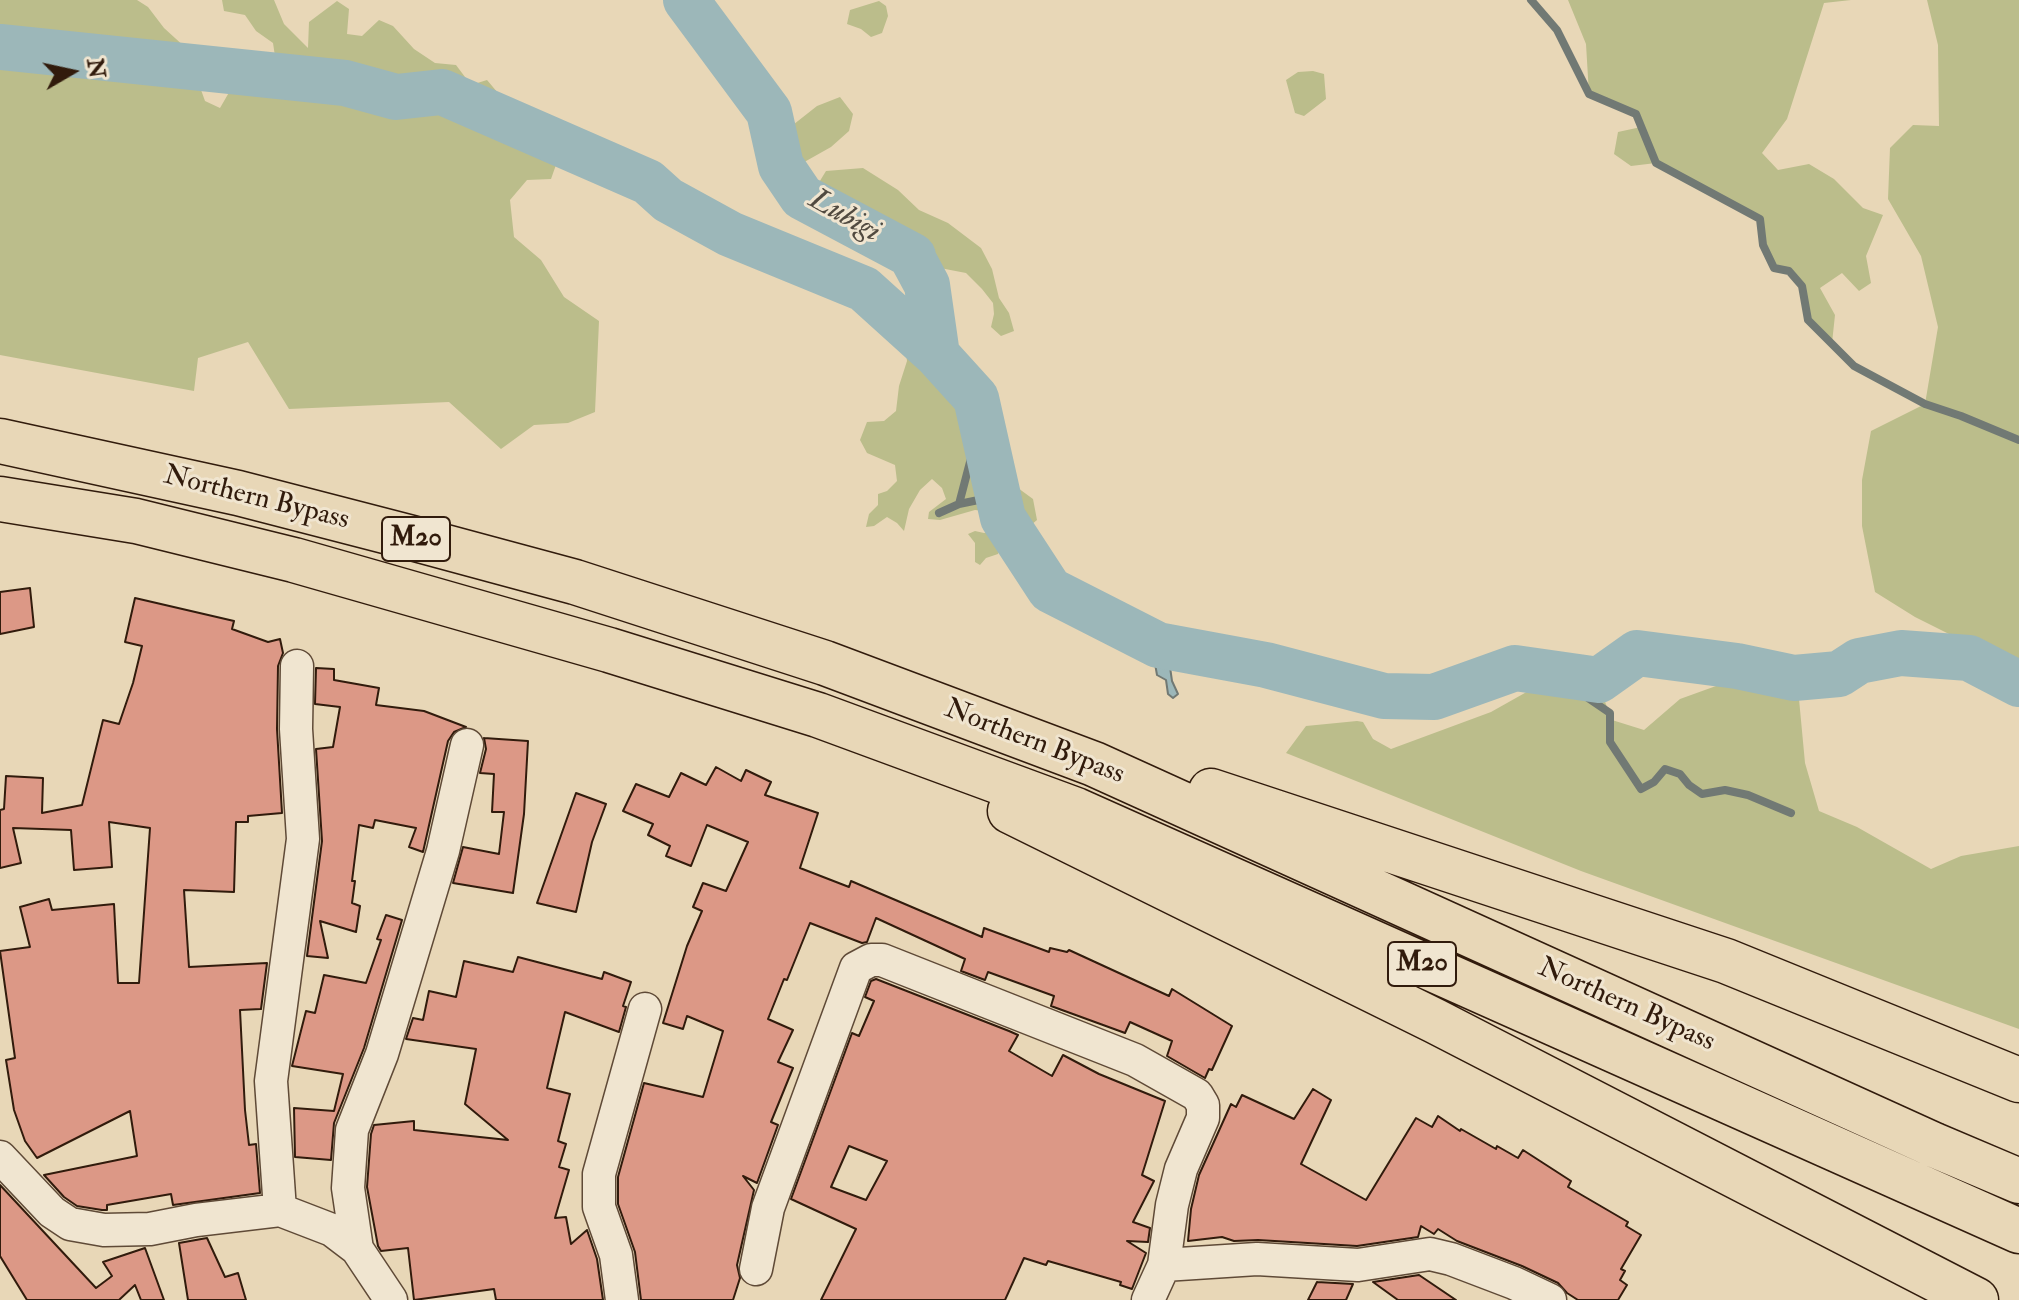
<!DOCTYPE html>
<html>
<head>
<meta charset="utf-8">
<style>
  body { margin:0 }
  #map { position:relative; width:2019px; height:1300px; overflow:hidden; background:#e8d7b7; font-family:"IM FELL Double Pica",serif }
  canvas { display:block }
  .north { position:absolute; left:32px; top:32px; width:80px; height:80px; -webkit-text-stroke:6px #f0e5d0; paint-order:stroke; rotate:81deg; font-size:22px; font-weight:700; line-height:32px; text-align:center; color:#311b0c }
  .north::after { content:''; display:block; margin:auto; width:28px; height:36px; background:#311b0c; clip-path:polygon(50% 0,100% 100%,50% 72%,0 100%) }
</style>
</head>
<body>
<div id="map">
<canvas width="2019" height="1300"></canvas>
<div class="north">N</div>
</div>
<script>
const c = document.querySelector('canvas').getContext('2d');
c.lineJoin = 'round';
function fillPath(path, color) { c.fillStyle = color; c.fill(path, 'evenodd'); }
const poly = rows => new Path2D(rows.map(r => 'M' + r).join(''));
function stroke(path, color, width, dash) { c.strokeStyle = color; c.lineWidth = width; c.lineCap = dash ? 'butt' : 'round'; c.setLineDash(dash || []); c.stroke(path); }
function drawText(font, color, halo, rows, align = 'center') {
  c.font = font + ' "IM FELL Double Pica",serif'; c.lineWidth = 6; c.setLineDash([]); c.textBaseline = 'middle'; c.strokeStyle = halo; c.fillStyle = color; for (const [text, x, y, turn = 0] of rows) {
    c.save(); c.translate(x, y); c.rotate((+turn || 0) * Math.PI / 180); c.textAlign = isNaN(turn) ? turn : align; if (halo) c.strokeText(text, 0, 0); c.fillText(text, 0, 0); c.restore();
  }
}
fillPath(poly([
  [0,0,137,0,148,7,164,28,186,48,205,101,220,108,231,89,213,53,220,49,237,51,241,81,256,84,276,63,273,43,256,31,245,15,224,11,222,0,274,0,284,24,308,48,309,22,337,1,349,9,347,34,362,36,379,20,393,26,414,49,435,63,456,65,471,85,487,80,498,93,494,134,522,149,557,162,551,179,527,180,510,200,514,237,541,260,564,297,599,321,595,412,568,423,534,425,501,449,449,402,289,409,248,342,198,358,194,391,0,355],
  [1568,0,1851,0,1824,3,1787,119,1762,153,1778,170,1809,164,1834,179,1863,208,1883,215,1866,256,1871,283,1859,291,1842,273,1820,288,1835,315,1832,343,1808,320,1802,286,1789,271,1774,268,1763,245,1760,219,1656,163,1631,166,1614,154,1618,132,1641,127,1636,114,1589,94,1586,44],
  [1927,0,2019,0,2019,684,1969,658,1959,639,1915,617,1875,592,1862,526,1862,480,1871,431,1925,404,1938,327,1921,256,1888,199,1890,148,1913,125,1939,126,1938,45],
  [879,1,886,6,888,16,882,33,871,37,861,29,847,24,850,10],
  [1313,71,1324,74,1326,99,1304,116,1295,113,1286,80,1298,72],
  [840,97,853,114,849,131,831,147,799,165,771,164,767,148,770,139,784,132,817,106],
  [863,168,898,190,919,210,948,223,981,248,992,269,999,298,1009,313,1014,331,1001,336,991,327,994,314,993,303,982,289,966,273,940,268,949,290,950,317,942,341,947,380,951,400,965,418,985,416,997,462,1007,480,1033,499,1037,520,1031,525,994,512,975,510,940,520,928,519,929,512,946,499,942,488,932,479,920,490,909,509,904,531,897,523,887,517,874,526,866,527,869,514,878,505,878,494,887,491,897,481,895,465,867,453,860,440,867,422,884,421,896,411,899,386,907,361,905,345,912,312,921,290,913,259,857,238,819,216,815,189,826,171],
  [975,531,984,533,994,531,1001,544,998,554,986,558,980,565,975,562,975,543,968,534],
  [1759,664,1799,699,1805,763,1819,811,1857,827,1931,869,1961,856,2019,846,2019,1029,1581,871,1286,753,1306,726,1357,721,1363,722,1373,739,1391,749,1491,712,1539,685,1599,686,1612,720,1644,730,1680,699,1716,686]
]), '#bbbd8b');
const water = poly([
  [1114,623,1150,623,1180,649,1169,660,1172,681,1178,694,1173,698,1168,694,1166,680,1157,675,1154,658,1119,636,1114,623],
  [1206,648,1236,659,1278,652,1297,659,1323,679,1295,686,1236,659,1224,670,1214,674,1190,651,1206,648],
  [1500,656,1524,661,1542,671,1525,680,1467,685,1482,666,1500,656],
  [1436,688,1454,690,1444,701,1432,705,1407,697,1420,689,1436,688]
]);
fillPath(water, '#9cb7b9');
stroke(water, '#717974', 2);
stroke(poly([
  [1531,0,1557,30,1589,94,1636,114,1656,163,1760,219,1763,245,1774,268,1789,271,1802,286,1808,320,1854,366,1925,404,1961,416,2019,440],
  [959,504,998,496],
  [939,513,959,504,981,420],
  [1576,677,1585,696,1610,713,1610,742,1641,789,1654,782,1665,769,1680,774,1689,785,1702,794,1725,790,1748,795,1791,813]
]), '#717974', 8);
stroke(poly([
  [686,0,769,112,781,166,802,197,913,256,913,259,927,285,937,355],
  [0,47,345,83,396,97,442,92,648,182,668,200,730,234,864,289,937,355,976,398,1003,518,1050,590,1158,645,1266,665,1384,696,1434,697,1515,668,1599,680,1637,653,1737,666,1794,678,1839,674,1859,661,1901,653,1969,658,2019,684]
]), '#9cb7b9', 46);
const building = poly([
  [30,588,34,627,0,634,0,592,30,588],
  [135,598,234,621,232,629,268,642,280,639,283,653,278,666,277,729,282,813,248,816,248,822,236,822,234,892,184,890,189,967,267,963,261,1009,240,1010,245,1110,249,1145,256,1144,260,1193,173,1205,171,1194,107,1205,107,1210,102,1210,77,1206,64,1197,44,1175,137,1156,130,1111,37,1158,25,1141,14,1110,6,1060,15,1058,0,951,30,947,20,907,49,899,52,910,114,904,118,983,139,983,150,828,109,822,112,867,74,870,71,830,13,828,21,863,0,868,0,810,4,809,6,776,43,778,42,813,82,805,103,720,119,724,133,683,142,646,125,642,135,598],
  [316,668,334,669,334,680,379,688,376,705,424,711,466,727,454,732,448,741,423,852,409,847,416,828,375,820,373,828,359,825,352,881,355,881,352,903,360,906,356,932,320,921,328,958,307,956,322,841,316,749,333,747,340,707,315,704,316,668],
  [484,738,528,741,524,814,513,893,453,883,463,847,499,854,504,812,492,812,494,774,480,773,486,749,484,738],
  [716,767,741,781,746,770,771,782,765,795,818,813,800,868,849,887,851,881,982,937,984,928,1049,952,1050,948,1067,952,1069,950,1169,996,1172,989,1232,1026,1212,1070,1209,1069,1205,1078,1167,1056,1172,1041,1130,1022,1125,1033,1051,1006,1054,996,988,972,985,980,961,971,965,959,876,918,867,942,862,943,810,923,787,980,784,979,768,1019,793,1030,778,1062,793,1068,771,1122,778,1125,757,1183,743,1176,754,1190,737,1265,740,1278,733,1300,641,1300,635,1252,618,1204,618,1177,644,1083,703,1097,723,1031,687,1016,683,1029,663,1023,687,946,702,911,693,907,703,883,726,891,748,842,707,825,691,866,666,856,670,846,648,835,653,824,623,811,636,784,669,797,681,773,706,785,716,767],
  [576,793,606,804,592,842,576,912,537,903,576,793],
  [386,915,402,920,364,1048,334,1123,331,1160,295,1157,294,1108,334,1111,343,1074,292,1066,306,1011,315,1013,324,975,366,983,381,940,377,939,386,915],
  [518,957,602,979,604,972,631,982,623,1006,626,1007,619,1032,565,1012,547,1088,570,1094,558,1141,566,1144,559,1167,569,1170,555,1218,566,1217,571,1244,587,1230,597,1259,603,1300,496,1300,494,1289,414,1300,408,1248,381,1251,378,1246,367,1187,371,1134,374,1125,414,1121,414,1130,508,1140,465,1104,476,1049,406,1039,413,1018,423,1020,429,991,456,997,464,961,513,972,518,957],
  [876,979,1009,1031,1018,1035,1009,1051,1052,1076,1063,1055,1099,1074,1165,1101,1142,1175,1154,1181,1133,1222,1150,1228,1148,1242,1127,1241,1146,1253,1132,1289,1120,1285,1121,1282,1048,1261,1046,1265,1024,1258,1005,1300,821,1300,856,1229,791,1199,852,1033,859,1036,874,1001,865,997,871,981,876,979],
  [849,1146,887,1161,866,1200,831,1187,849,1146],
  [1313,1089,1331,1100,1301,1164,1366,1200,1416,1118,1432,1127,1438,1116,1460,1131,1461,1129,1496,1149,1497,1146,1518,1158,1523,1150,1571,1181,1568,1187,1628,1222,1626,1226,1641,1235,1621,1269,1625,1271,1620,1280,1627,1285,1618,1300,1578,1300,1567,1293,1558,1283,1522,1266,1457,1241,1438,1229,1434,1234,1421,1226,1418,1237,1357,1246,1258,1240,1234,1241,1222,1237,1188,1241,1191,1209,1199,1175,1231,1104,1236,1107,1242,1095,1294,1119,1313,1089],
  [0,1185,96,1288,112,1276,103,1262,145,1248,164,1300,141,1300,135,1285,119,1300,27,1300,0,1256,0,1185],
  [207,1238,225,1277,238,1273,246,1300,188,1300,179,1243,207,1238],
  [1419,1275,1456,1300,1398,1300,1373,1282,1419,1275],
  [1317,1282,1353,1284,1346,1300,1308,1300,1317,1282]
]);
fillPath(building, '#dc9886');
stroke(building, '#311b0c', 2);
const minor = poly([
  [0,1157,52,1212,70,1224,104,1230,150,1229,196,1220,280,1210,332,1230,357,1249,391,1300],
  [280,1210,271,1081,303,839,296,729,297,666],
  [357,1249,348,1188,352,1130,382,1054,443,851,467,745],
  [1164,1265,1257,1259,1358,1265,1430,1254,1451,1259,1514,1283,1550,1300],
  [756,1269,768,1208,856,968,871,960,882,960,1135,1060,1197,1095,1203,1105,1203,1118,1181,1169,1172,1205,1164,1265,1148,1300],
  [622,1300,616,1255,599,1207,599,1174,645,1009]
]);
const highway = poly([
  [0,441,238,493,412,538,575,582,825,663,1094,764,1934,1145,2019,1181],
  [0,499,136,521,294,560,609,650,818,715,1076,810,2019,1231],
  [1211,791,1726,961,2019,1080],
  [1010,811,1435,1021,1976,1300]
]);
stroke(minor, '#5f4a37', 35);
stroke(highway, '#311b0c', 47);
stroke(minor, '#f0e5d0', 32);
stroke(highway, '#e8d7b7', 44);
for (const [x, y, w] of [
  [416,539,68],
  [1422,964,68]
]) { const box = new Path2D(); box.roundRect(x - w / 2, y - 22, w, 44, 6); c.fillStyle = '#f0e5d0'; c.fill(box); stroke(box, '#311b0c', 2); }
drawText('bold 26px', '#311b0c', null, [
  ["M20",416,539],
  ["M20",1422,964]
]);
drawText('28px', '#311b0c', '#f0e5d0', [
  ["Northern Bypass",256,499,14],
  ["Northern Bypass",1034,743,21],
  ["Northern Bypass",1626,1006,24]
]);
drawText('italic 30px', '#514a40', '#f0e5d0', [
  ["Lubigi",844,217,29]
]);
</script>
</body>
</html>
